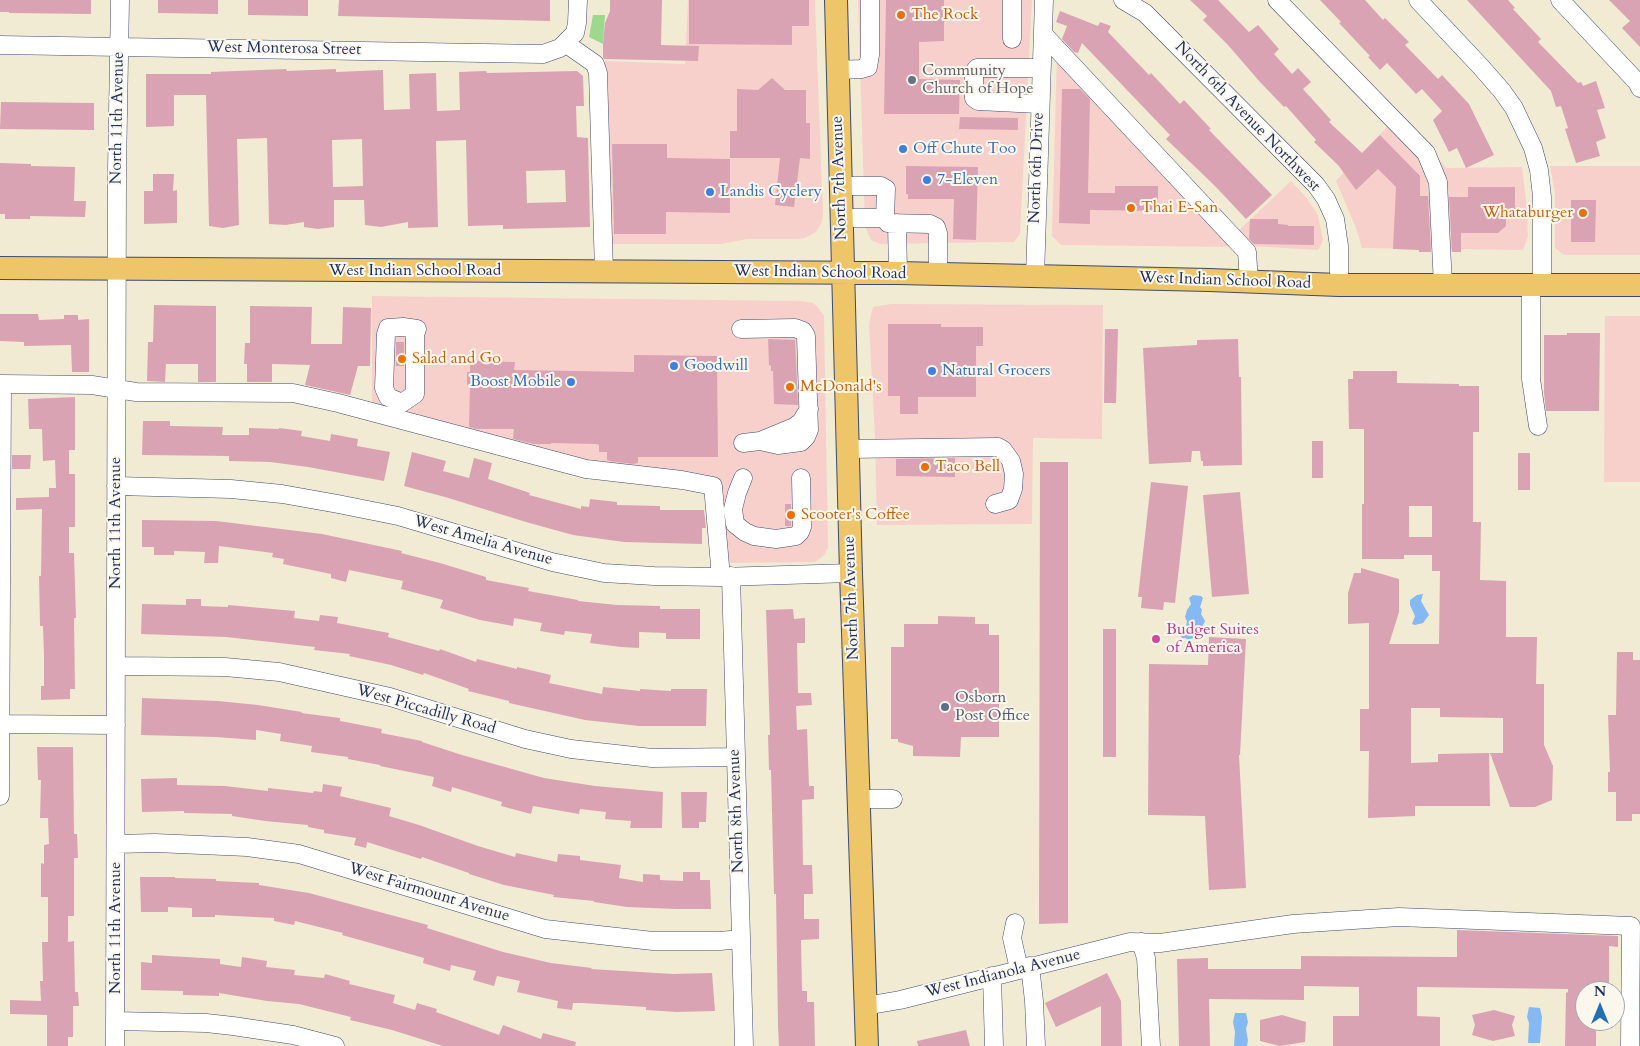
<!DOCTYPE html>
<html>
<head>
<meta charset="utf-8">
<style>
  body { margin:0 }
  #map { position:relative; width:1640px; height:1046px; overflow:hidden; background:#f2ebd3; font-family:Cardo,serif }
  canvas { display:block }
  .north { position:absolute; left:1575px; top:981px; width:50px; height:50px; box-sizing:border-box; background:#fbf7ec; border:1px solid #a1a7b3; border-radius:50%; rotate:0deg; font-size:14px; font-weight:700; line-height:20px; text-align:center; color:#1b2f5e }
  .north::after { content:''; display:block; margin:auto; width:18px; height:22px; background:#1f6fb2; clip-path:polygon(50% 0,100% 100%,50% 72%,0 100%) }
</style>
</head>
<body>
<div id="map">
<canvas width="1640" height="1046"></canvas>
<div class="north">N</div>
</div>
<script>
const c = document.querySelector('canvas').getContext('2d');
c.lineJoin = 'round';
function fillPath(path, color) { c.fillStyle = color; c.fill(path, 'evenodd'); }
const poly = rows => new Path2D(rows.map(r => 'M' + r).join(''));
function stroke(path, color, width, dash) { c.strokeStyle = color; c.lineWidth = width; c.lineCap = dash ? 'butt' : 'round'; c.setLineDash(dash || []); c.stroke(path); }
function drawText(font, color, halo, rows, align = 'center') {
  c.font = font + ' Cardo,serif'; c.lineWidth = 4; c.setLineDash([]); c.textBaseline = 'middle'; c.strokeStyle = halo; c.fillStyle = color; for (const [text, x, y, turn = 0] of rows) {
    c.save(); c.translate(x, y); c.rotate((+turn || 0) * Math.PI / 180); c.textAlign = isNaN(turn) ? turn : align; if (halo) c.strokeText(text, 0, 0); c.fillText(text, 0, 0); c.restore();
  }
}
fillPath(poly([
  [688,0,815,0,823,216,821,224,816,232,805,238,798,239,747,239,721,244,606,244,605,61,685,64],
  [858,0,1032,0,1020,234,1014,242,880,244,871,240,865,226],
  [1057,52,1236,247,1061,245,1052,236],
  [1399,114,1446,168,1522,167,1527,208,1528,236,1523,250,1362,248,1356,228,1336,181],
  [1550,166,1640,166,1640,255,1564,255,1555,248,1555,193],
  [1291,181,1305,196,1318,215,1323,240,1320,247,1318,250,1250,246,1237,232],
  [372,296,800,301,813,303,817,306,824,316,828,548,824,555,815,562,723,563,720,479,586,464,372,405],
  [891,304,1103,305,1102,439,1033,438,1032,524,877,525,875,437,869,324,873,307],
  [1605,316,1640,316,1640,482,1604,482]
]), '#f7d0cc');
fillPath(poly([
  [593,15,605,15,603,44,589,37]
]), '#9cd88d');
fillPath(poly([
  [1423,594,1421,601,1429,615,1423,623,1415,625,1412,624,1415,616,1410,605,1410,600,1417,595],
  [1193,595,1201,596,1203,598,1200,607,1202,610,1201,614,1205,621,1201,629,1198,630,1196,637,1187,640,1186,638,1182,638,1179,634,1186,628,1187,621,1185,617,1187,610,1191,604,1189,598],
  [1529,1007,1540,1008,1542,1017,1540,1043,1528,1043,1529,1023,1527,1017],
  [1235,1013,1246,1013,1248,1022,1246,1029,1248,1040,1247,1046,1234,1046,1235,1032,1233,1022]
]), '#85b9f3');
fillPath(poly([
  [0,0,91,0,91,14,9,13,9,12,0,12],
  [158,0,218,0,218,14,158,13],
  [248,0,308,0,308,16,248,15],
  [339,0,550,0,550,21,338,16],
  [610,0,662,0,661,45,699,46,698,61,604,59,603,58,603,44,605,23,610,11],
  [689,0,809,0,809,26,792,26,792,45,689,44],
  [886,0,944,0,944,41,919,42,919,79,960,80,959,114,884,114],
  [1190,0,1218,0,1249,32,1258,25,1279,49,1274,54,1292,74,1298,68,1311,82,1303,89,1331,120,1329,122,1362,153,1380,135,1420,176,1420,196,1428,196,1431,252,1419,252,1419,250,1393,249,1396,187,1378,169,1356,190,1338,165,1314,142,1316,140,1286,106,1284,107,1260,82,1228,45,1203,20,1207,16],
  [1320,0,1365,0,1383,20,1385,18,1409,42,1405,45,1438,79,1442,75,1469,104,1494,155,1466,168,1457,148,1449,152,1433,120,1442,111,1422,89,1416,94,1387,63,1380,70,1368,57,1370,56,1339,23,1341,22],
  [1467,0,1508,0,1515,8,1513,9,1541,39,1538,42,1578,83,1581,82,1583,86,1596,81,1605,108,1597,110,1606,138,1596,142,1600,156,1576,163,1565,129,1568,128,1561,106,1556,107,1551,91],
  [1609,0,1640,0,1640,47,1622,28,1630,21],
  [1060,11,1098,26,1100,22,1111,26,1108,32,1149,75,1151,73,1180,104,1184,100,1211,129,1209,130,1272,195,1246,219,1215,186,1166,139,1170,135,1082,43,1078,53,1074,52,1062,39,1067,26,1056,22],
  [286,69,287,71,336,69,336,72,383,70,384,110,410,109,409,74,436,73,437,111,460,110,459,72,486,71,487,73,577,71,583,76,584,106,576,106,577,137,588,138,590,227,503,229,503,225,468,226,466,140,436,141,438,227,408,228,408,222,381,227,365,225,364,200,334,200,334,227,318,229,304,227,304,222,286,225,269,224,267,138,237,139,239,225,223,228,209,226,206,95,174,95,174,126,146,127,146,74,211,74,211,72],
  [362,139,363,186,333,187,332,140],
  [565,170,566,202,527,203,526,171],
  [772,78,785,90,806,90,806,123,810,123,810,159,800,158,794,207,775,205,780,158,730,158,730,131,737,131,737,89,758,90],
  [1062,89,1080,89,1090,99,1088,193,1115,193,1115,186,1158,186,1158,211,1090,210,1090,224,1059,223],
  [1,102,94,103,94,130,0,129],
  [960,117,1018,118,1018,130,959,129],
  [612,144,667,144,667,158,730,159,730,213,666,212,666,234,614,234],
  [0,163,31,164,31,166,75,167,74,201,86,201,85,217,30,216,30,219,5,219,5,214,0,214],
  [906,166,978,167,976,240,953,239,954,199,908,199,908,194,906,194],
  [153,174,174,174,173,191,177,190,177,223,144,224,144,191,153,191],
  [1468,187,1515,187,1515,212,1506,212,1506,226,1498,233,1461,233,1461,252,1452,252,1449,197,1468,197],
  [1571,200,1596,200,1595,242,1571,242],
  [1250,219,1278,219,1278,224,1288,225,1288,226,1314,226,1314,245,1254,244,1249,239],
  [154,305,216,306,216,382,198,382,198,364,166,364,165,382,147,381,148,342,153,342],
  [250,306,312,307,311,344,342,344,343,307,371,308,370,366,358,366,350,395,305,385,310,365,272,364,272,382,247,382,247,364,244,364,245,343,250,343],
  [0,314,38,314,39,320,64,319,64,315,78,315,78,320,89,319,89,372,72,372,71,345,24,346,24,342,0,341],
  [888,324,941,324,941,327,983,327,983,346,976,346,976,397,918,397,918,414,900,414,900,396,888,396],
  [1105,329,1118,329,1116,403,1104,403],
  [1567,333,1600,333,1599,411,1546,411,1544,393,1544,335,1567,335],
  [768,339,795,340,798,405,774,404,773,371,771,371,771,365,769,366],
  [1238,339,1239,377,1241,377,1242,465,1203,466,1203,461,1201,461,1200,451,1192,451,1191,462,1149,464,1143,348,1197,345,1197,340],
  [396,342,404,342,404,366,396,366],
  [634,355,717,356,718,457,638,457,638,463,633,464,609,461,607,460,607,452,599,452,599,445,596,444,551,443,551,444,534,444,513,439,514,429,476,429,469,427,470,385,467,385,467,372,470,372,470,361,515,362,514,370,634,372],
  [1353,371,1397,371,1397,383,1459,384,1459,386,1479,386,1479,432,1473,432,1473,522,1481,522,1480,580,1506,581,1506,637,1537,637,1536,684,1544,684,1544,745,1553,766,1552,800,1535,807,1510,807,1490,753,1503,753,1503,718,1440,717,1440,708,1411,708,1411,763,1438,762,1438,754,1489,753,1490,806,1415,806,1415,816,1368,818,1369,751,1360,751,1360,709,1369,709,1369,623,1348,624,1348,593,1354,573,1361,573,1361,568,1399,579,1399,612,1389,644,1439,644,1440,571,1432,571,1432,555,1404,555,1404,559,1362,559,1362,504,1364,504,1364,429,1349,429,1348,379,1353,379],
  [1409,506,1432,506,1432,537,1409,537],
  [75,397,75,450,69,450,69,474,75,474,75,527,69,527,69,553,74,553,76,618,74,618,75,689,70,689,70,699,41,700,41,686,44,686,44,655,43,626,40,626,39,576,41,576,42,509,16,510,16,498,49,497,49,488,56,488,55,460,43,461,42,429,29,429,28,399],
  [143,421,170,421,170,426,223,427,222,435,249,435,249,428,279,429,279,428,302,431,301,436,330,441,331,434,358,439,357,446,390,452,384,481,308,467,270,462,229,461,229,456,142,455],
  [1312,441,1323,441,1323,478,1312,478],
  [412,452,446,461,443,471,469,478,474,458,492,463,488,479,530,493,529,495,581,509,581,506,589,507,590,499,617,502,617,505,660,506,660,510,704,510,706,528,702,528,702,544,624,542,573,535,526,522,445,497,404,486],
  [1518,453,1530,453,1530,490,1518,490],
  [12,455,31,455,30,469,12,469],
  [955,458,955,477,896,476,896,459],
  [1040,462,1068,462,1068,923,1039,924],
  [1151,482,1188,486,1175,603,1164,602,1163,610,1141,608,1142,597,1138,597],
  [1240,492,1249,594,1212,597,1203,495],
  [785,504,791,504,791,526,785,526],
  [142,520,216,521,322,534,402,551,401,553,440,563,486,577,486,580,529,588,528,591,578,600,578,601,617,605,660,606,660,609,700,609,700,639,666,639,666,633,639,632,639,648,621,647,590,643,592,634,565,631,564,635,540,631,542,623,514,618,513,626,480,620,440,608,443,600,401,589,403,581,349,570,346,582,331,578,331,574,283,564,284,559,272,557,273,553,219,546,218,563,204,563,205,552,174,551,174,555,154,555,154,547,142,547],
  [186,599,201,599,201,606,228,607,228,605,295,611,294,618,319,621,320,615,338,617,337,623,389,633,388,637,439,651,440,649,476,662,477,659,517,669,517,667,551,675,549,683,602,694,603,687,640,691,640,689,671,691,671,689,707,689,706,726,639,726,585,720,509,703,509,701,468,691,469,689,424,673,423,675,391,665,349,656,350,654,314,650,315,647,226,637,141,634,142,604,186,605],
  [793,609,794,619,805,618,805,643,797,643,798,693,811,693,812,705,796,706,797,730,807,729,809,786,814,786,814,799,802,800,803,865,812,865,813,894,804,894,804,919,819,919,819,939,801,940,802,991,807,991,807,1002,814,1002,815,1046,779,1046,778,1026,776,894,774,894,771,770,769,770,768,735,770,735,766,610],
  [938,616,975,617,975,624,989,624,989,635,999,635,999,737,961,737,960,757,913,756,913,746,898,742,898,739,891,739,891,647,904,647,904,624,938,624],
  [1103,629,1116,629,1116,757,1103,757],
  [1209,637,1246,639,1240,755,1239,755,1246,888,1209,890,1205,816,1148,815,1149,664,1208,665],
  [1617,652,1633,652,1633,660,1640,660,1640,814,1632,814,1632,821,1616,821,1616,792,1608,792,1608,772,1610,772,1608,715,1616,715],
  [142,698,218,701,258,705,302,712,301,713,340,718,340,721,382,729,381,733,422,741,422,742,462,755,544,778,595,786,663,792,662,828,630,828,631,821,605,819,606,812,580,809,579,814,533,806,531,814,501,806,502,802,452,787,451,792,432,786,434,777,380,766,380,765,348,759,348,757,311,752,312,746,280,741,281,734,256,730,256,740,216,737,141,735],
  [37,747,73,747,74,834,77,834,78,858,74,858,74,916,68,916,68,942,74,941,75,992,78,992,79,1006,73,1006,73,1037,68,1037,68,1046,47,1046,47,1015,10,1014,10,1000,41,1001,40,981,43,981,42,942,48,942,48,897,41,897,41,863,44,864,44,845,49,844,48,818,40,818,41,780,38,780],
  [177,778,177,785,225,786,268,791,268,788,313,793,314,791,322,792,323,784,342,787,340,796,391,808,389,816,419,825,478,846,515,857,516,853,557,862,558,854,580,856,580,860,621,865,619,878,643,882,643,874,660,875,660,880,683,881,683,872,700,872,700,880,710,880,711,909,676,909,627,907,594,902,594,901,553,897,554,895,504,885,469,874,469,873,422,857,421,859,367,842,366,848,354,845,356,838,324,833,324,830,308,827,308,825,265,821,232,816,232,814,184,813,184,811,142,812,141,779],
  [681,792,707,792,706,822,699,822,699,828,682,828],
  [140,877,175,877,175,878,216,879,216,881,259,883,259,885,309,893,428,925,427,928,503,952,551,963,592,968,591,969,673,974,712,973,715,1011,677,1012,646,1010,646,1007,582,1003,573,1003,572,1010,557,1008,558,1001,517,992,520,981,497,976,494,986,473,980,476,971,451,965,450,971,423,963,424,958,342,935,343,933,295,921,294,925,274,921,274,918,215,915,215,917,192,917,192,908,168,907,168,912,141,912],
  [1457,930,1618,936,1618,947,1609,946,1609,990,1585,991,1585,1021,1596,1021,1596,1046,1565,1046,1566,993,1568,992,1568,989,1417,987,1417,1016,1440,1017,1440,1046,1333,1046,1333,1016,1359,1016,1359,987,1304,986,1304,1000,1209,999,1210,1046,1179,1046,1177,959,1208,958,1208,969,1301,969,1301,956,1457,957],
  [152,955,220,959,220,964,241,967,242,957,267,961,266,967,295,970,294,975,324,978,325,974,350,981,349,984,395,995,393,1003,415,1010,417,1003,437,1009,436,1012,499,1035,503,1025,541,1039,543,1033,576,1042,575,1046,443,1046,392,1030,350,1020,351,1017,299,1004,267,1001,219,993,219,996,183,995,183,991,141,990,141,962,152,963],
  [1107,973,1121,1001,1122,1046,1101,1046,1101,1006,1056,1027,1045,1003],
  [1494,1010,1515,1016,1512,1025,1515,1036,1493,1041,1472,1035,1475,1025,1472,1015],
  [1282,1015,1306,1022,1305,1042,1280,1046,1260,1041,1260,1020],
  [966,1030,970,1046,918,1046,917,1041]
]), '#daa3b3');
const minor = poly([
  [1012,0,1012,39],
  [1123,0,1145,13,1316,185,1326,199,1335,219,1339,246,1339,285],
  [1277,0,1426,153,1438,182,1443,286],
  [1418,0,1481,67,1502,91,1514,108,1533,148,1539,170,1542,197,1542,285],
  [1560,0,1621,65,1637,82,1640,88],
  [1043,34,1247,252,1249,282],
  [565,43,595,64,598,73,604,271],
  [0,45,543,54,560,48,575,33,577,23,578,0],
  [837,70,861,69,868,67,870,55,870,0],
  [1039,104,978,101,974,98,974,72,977,68,1041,68],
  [840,186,881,186,886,189,885,218,888,223,930,224,936,227,938,233,938,274],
  [842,218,885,218],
  [897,223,898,273],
  [1035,277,1044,0],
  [1531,285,1531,379,1538,426],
  [403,327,417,329,415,335,415,394,402,403,388,397,384,388,386,334,388,328,403,327],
  [741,329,795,328,803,331,806,336,809,430,806,437,801,442,778,445,760,441],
  [0,384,2,384,0,796],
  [2,384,92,385,136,392,293,393,338,403,586,469,682,480,713,486,721,577],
  [743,443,760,441,794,427,801,422,809,409],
  [848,449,998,447,1003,450,1011,461,1014,474,1013,489,1009,500,995,504],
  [743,478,737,493,733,509,735,524,745,532,754,536,776,539,796,536,800,532,802,527,801,478],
  [116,486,231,489,282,494,338,504,398,516,552,562,604,573,654,576,721,577,851,573],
  [731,576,744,1046],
  [116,666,225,667,279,672,390,697,525,739,571,749,652,758,736,757],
  [0,724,116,725],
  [859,799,893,799],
  [116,844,155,843,247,847,299,854,545,929,653,941,720,941,741,939],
  [1015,923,1012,938,1019,969],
  [1141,942,1146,958,1151,1046],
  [1030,966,1034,1001,1036,1046],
  [992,976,994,1046],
  [865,1006,900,1000,1130,942,1160,943,1293,924,1399,917,1631,926,1630,1046],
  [115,1021,206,1023,233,1026,293,1035,335,1046],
  [115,1046,117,171,120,0]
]);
const major = poly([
  [836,0,851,573,867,1046],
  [0,268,898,273,1209,280,1339,285,1640,285]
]);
stroke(minor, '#3b4b70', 19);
stroke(major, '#3b4b70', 24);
stroke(minor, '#fff', 18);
stroke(major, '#eec569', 22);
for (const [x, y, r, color] of [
  [901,15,5,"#e8710a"],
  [912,80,5,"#6b7280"],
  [903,149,5,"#3f7fe0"],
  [927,180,5,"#3f7fe0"],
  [710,192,5,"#3f7fe0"],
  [1131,208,5,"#e8710a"],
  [1583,213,5,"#e8710a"],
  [402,359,5,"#e8710a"],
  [674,366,5,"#3f7fe0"],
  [932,371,5,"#3f7fe0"],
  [571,382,5,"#3f7fe0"],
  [790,387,5,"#e8710a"],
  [925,467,5,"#e8710a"],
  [791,515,5,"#e8710a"],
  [1156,639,5,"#d1479c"],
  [945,707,5,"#5c6f8a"]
]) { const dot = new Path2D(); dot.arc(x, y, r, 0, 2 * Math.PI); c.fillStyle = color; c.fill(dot); stroke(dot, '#fbf7ec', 2); }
drawText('16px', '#c56008', '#fbf7ec', [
  ["The Rock",911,15],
  ["Thai E-San",1141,208],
  ["Whataburger",1573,213,"right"],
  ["Salad and Go",412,359],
  ["McDonald's",800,387],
  ["Taco Bell",935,467],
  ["Scooter's Coffee",801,515]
], 'left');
drawText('16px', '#1b2f5e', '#fbf7ec', [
  ["West Monterosa Street",284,49,1],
  ["North 6th Avenue Northwest",1247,117,46],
  ["North 11th Avenue",118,118,-89],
  ["North 6th Drive",1037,168,-88],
  ["North 7th Avenue",840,178,-92],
  ["West Indian School Road",415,271],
  ["West Indian School Road",820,273,1],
  ["West Indian School Road",1225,281,2],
  ["North 11th Avenue",116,523,-90],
  ["West Amelia Avenue",483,541,16],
  ["North 7th Avenue",852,598,-92],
  ["West Piccadilly Road",426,710,16],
  ["North 8th Avenue",737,811,-92],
  ["West Fairmount Avenue",429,893,17],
  ["North 11th Avenue",116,928,-90],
  ["West Indianola Avenue",1003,974,-14]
]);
drawText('16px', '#5b616d', '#fbf7ec', [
  ["Community",922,71],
  ["Church of Hope",922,89]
], 'left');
drawText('16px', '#366cbe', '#fbf7ec', [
  ["Off Chute Too",913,149],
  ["7-Eleven",937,180],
  ["Landis Cyclery",720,192],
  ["Goodwill",684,366],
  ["Natural Grocers",942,371],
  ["Boost Mobile",561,382,"right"]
], 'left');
drawText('16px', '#b23c85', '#fbf7ec', [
  ["Budget Suites",1166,630],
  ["of America",1166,648]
], 'left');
drawText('16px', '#4e5e75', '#fbf7ec', [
  ["Osborn",955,698],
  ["Post Office",955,716]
], 'left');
</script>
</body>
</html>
